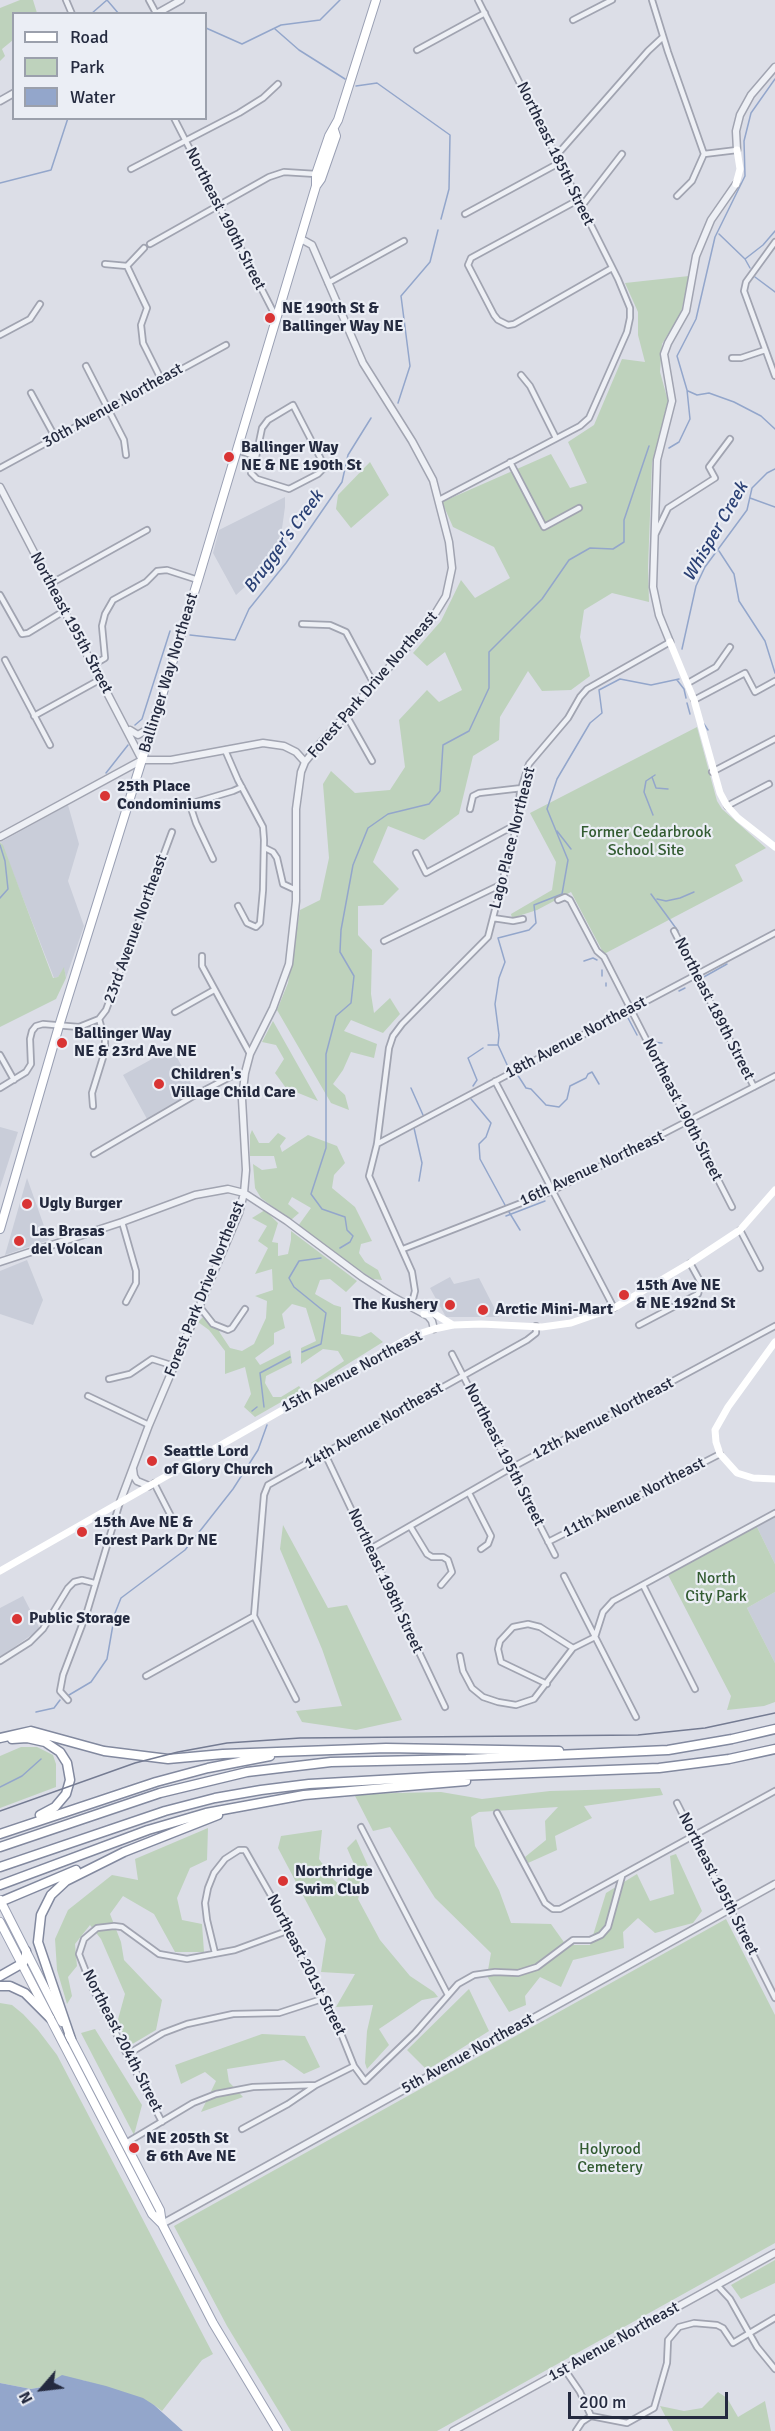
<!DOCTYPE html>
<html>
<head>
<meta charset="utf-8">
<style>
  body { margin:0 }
  #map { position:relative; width:775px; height:2431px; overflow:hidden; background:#dcdee7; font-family:Signika,sans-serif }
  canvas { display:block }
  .legend { position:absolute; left:12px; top:12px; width:195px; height:108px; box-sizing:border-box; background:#ebeef5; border:2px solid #9ba0ac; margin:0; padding:8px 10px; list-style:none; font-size:18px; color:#242a3f }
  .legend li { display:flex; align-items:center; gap:12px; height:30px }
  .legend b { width:30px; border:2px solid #9ba0ac }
  .north { position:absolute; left:12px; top:2359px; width:60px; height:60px; -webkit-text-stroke:4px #ebeef5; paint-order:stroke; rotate:242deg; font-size:16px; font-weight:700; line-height:24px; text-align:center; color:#242a3f }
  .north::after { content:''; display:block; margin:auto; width:21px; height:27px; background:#242a3f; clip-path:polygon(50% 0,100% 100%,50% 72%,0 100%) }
  .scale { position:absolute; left:568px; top:2392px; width:160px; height:27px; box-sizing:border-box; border:3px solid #242a3f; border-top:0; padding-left:8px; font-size:18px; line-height:21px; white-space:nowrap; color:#242a3f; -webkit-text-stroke:4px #ebeef5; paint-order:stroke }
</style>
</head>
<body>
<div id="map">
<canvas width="775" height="2431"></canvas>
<ul class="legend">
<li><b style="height:8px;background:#fff"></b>Road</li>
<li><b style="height:16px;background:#bed2bc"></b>Park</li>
<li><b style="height:16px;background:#93a6cb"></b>Water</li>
</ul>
<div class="north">N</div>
<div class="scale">200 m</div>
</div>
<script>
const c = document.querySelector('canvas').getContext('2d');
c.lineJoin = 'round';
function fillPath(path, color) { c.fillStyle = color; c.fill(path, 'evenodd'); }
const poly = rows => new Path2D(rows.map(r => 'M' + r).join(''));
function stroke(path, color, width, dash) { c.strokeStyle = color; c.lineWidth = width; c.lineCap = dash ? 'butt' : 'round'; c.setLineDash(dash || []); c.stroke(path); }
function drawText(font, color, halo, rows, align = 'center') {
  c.font = font + ' Signika,sans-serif'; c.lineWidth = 4.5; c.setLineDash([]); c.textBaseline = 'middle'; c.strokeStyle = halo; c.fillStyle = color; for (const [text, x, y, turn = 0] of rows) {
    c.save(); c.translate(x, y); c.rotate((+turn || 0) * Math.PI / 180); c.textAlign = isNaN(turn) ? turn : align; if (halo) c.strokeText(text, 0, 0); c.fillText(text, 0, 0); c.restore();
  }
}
fillPath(poly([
  [285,497,285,507,278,557,236,595,213,553,219,530],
  [68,805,79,844,68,881,84,926,66,978,64,968,58,977,54,978,1,842],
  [172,1048,196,1093,147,1119,123,1075],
  [0,1127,18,1132,0,1188],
  [27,1178,49,1240,5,1255],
  [27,1260,43,1300,33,1325,0,1314,0,1271],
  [450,1277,454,1284,479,1278,499,1317,446,1317,430,1288],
  [775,1515,775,1564,756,1525],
  [775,1592,775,1663,747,1608],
  [23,1596,40,1629,0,1657,0,1608]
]), '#c9cdd9');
fillPath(poly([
  [20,0,33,0,37,13,14,14,13,40,2,49,5,56,0,61,0,8],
  [689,276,681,313,662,344,660,372,668,401,652,463,648,567,649,602,612,593,584,610,580,637,590,676,571,690,542,691,528,671,500,717,499,740,473,756,459,814,424,840,388,826,373,862,399,889,383,905,358,906,358,935,372,950,371,994,374,1013,390,998,400,1014,383,1033,351,1020,344,1031,377,1044,374,1058,351,1052,343,1070,333,1084,345,1095,349,1110,331,1103,277,1010,288,983,300,910,320,900,329,858,323,784,331,771,355,793,390,790,405,767,399,720,427,690,439,702,462,690,445,652,427,666,413,653,441,621,461,580,475,598,510,578,494,547,453,527,442,502,551,454,570,488,587,483,568,442,594,425,622,359,645,362,638,335,638,312,625,283],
  [370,462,389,495,351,528,336,509,338,495],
  [697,727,717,801,722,809,766,848,735,865,743,881,604,954,571,892,537,910,512,918,511,914,552,890,556,862,530,813],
  [0,842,3,845,53,978,58,977,64,967,66,978,56,999,0,1027],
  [273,1021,318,1101,286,1088,275,1073,284,1059,276,1045,262,1042],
  [252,1130,259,1143,269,1143,278,1133,286,1138,280,1146,282,1152,308,1135,337,1146,345,1163,334,1175,332,1188,355,1207,372,1241,361,1244,359,1253,365,1262,378,1270,382,1280,373,1279,344,1260,298,1226,311,1208,292,1197,288,1204,299,1213,291,1220,261,1198,255,1188,253,1164,262,1170,277,1168,274,1156,250,1156,250,1135],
  [265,1210,278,1223,272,1242,278,1243,278,1256,288,1254,291,1240,291,1231,357,1281,346,1292,330,1279,320,1280,315,1294,334,1305,341,1307,341,1334,360,1337,371,1332,383,1342,314,1385,311,1383,344,1361,338,1351,323,1349,301,1364,301,1348,316,1341,306,1308,292,1304,282,1314,285,1328,274,1333,274,1344,255,1358,260,1365,290,1350,292,1363,266,1376,265,1383,273,1397,281,1397,299,1386,302,1390,255,1417,244,1407,251,1394,245,1367,225,1374,225,1351,209,1330,198,1322,208,1312,215,1320,220,1333,230,1348,242,1351,254,1344,266,1318,267,1301,255,1296,273,1290,272,1269,255,1274,268,1248,258,1241,267,1226,252,1218],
  [283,1525,328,1608,347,1605,402,1720,356,1730,302,1722,296,1711,342,1706,322,1649,280,1549],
  [756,1525,775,1564,775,1592,747,1608,775,1663,775,1702,764,1706,727,1710,731,1696,667,1573],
  [21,1747,37,1747,53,1755,56,1764,56,1787,0,1808,0,1756],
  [660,1788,663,1795,584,1806,592,1818,555,1836,557,1850,528,1863,525,1857,546,1840,545,1821,558,1807,479,1812,471,1817,475,1846,499,1890,511,1923,551,1924,566,1945,590,1945,606,1893,637,1874,650,1901,674,1894,670,1856,676,1854,702,1911,693,1923,655,1933,638,1918,623,1932,624,1948,573,1960,561,1987,540,1977,525,1996,526,2005,509,2012,487,1976,491,1953,435,1898,390,1827,373,1831,354,1794,441,1792,482,1799,550,1791],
  [208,1828,207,1860,190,1868,177,1898,182,1920,202,1924,204,1952,175,1952,154,1914,123,1896,110,1914,121,1942,124,1960,162,2000,156,2030,129,2046,117,2023,125,1994,101,1939,90,1925,75,1944,77,1966,68,1977,72,1996,67,2004,57,1970,55,1939,68,1910,112,1875,138,1880,135,1859],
  [322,1830,319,1859,334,1880,344,1888,354,1864,347,1848,356,1839,369,1868,358,1899,380,1940,410,1976,434,1992,438,1997,422,2000,379,2029,389,2045,367,2069,365,2063,367,2031,373,2005,336,2007,355,1974,321,1972,326,1939,278,1848,281,1836],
  [726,1919,775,2015,775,2243,437,2431,291,2431,227,2326,174,2226],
  [469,1989,489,2031,427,2070,407,2050],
  [0,2003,12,2005,23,2014,38,2030,57,2055,213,2354,202,2360,162,2411,154,2405,133,2396,82,2380,53,2380,42,2387,31,2389,0,2383],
  [95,2029,142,2105,134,2135,81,2033],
  [262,2034,305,2036,320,2067,304,2074,284,2060,227,2069,229,2082,243,2097,201,2112,216,2081,205,2072,181,2084,175,2065],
  [775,2260,775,2283,741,2299,731,2285],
  [718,2392,727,2398,738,2417,765,2401,771,2431,673,2431,660,2406,684,2411,702,2408]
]), '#bed2bc');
fillPath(poly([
  [62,2375,106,2386,143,2398,154,2405,183,2431,0,2431,0,2383,31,2389,42,2387]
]), '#93a6cb');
stroke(poly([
  [91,14,107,0,119,14],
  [206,28,242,44,281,25,320,20,340,0],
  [275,29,299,50,345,79],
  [356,86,377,83,450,135,449,189,441,219],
  [0,183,51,170,68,118],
  [719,234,745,259,750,268],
  [745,259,763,245,775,231],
  [755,277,775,292],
  [688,391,697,395,709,393,734,402,761,416,775,429],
  [398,403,410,366,401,296,430,262,438,230],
  [669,448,679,442,690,419,687,390,677,356,696,319,715,237,745,176,744,141,751,113,775,79],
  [750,498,775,507],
  [719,551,734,574,739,601,765,641,775,673],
  [190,635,235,640,249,609,286,563,342,482,348,455,371,418],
  [682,649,696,586,705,567,747,510,752,488,767,473,775,469],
  [677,680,684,689,686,698],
  [687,703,690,714],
  [704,724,708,730],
  [135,725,142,719,170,631],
  [106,773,128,745],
  [652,777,656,788,668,789],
  [653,815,644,792,646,781,655,775],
  [557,831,571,849],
  [0,845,5,861,8,889,0,898],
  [651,894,678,931],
  [657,899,666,901,680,898,694,892],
  [584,961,593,958,597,960],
  [602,976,602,970],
  [606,983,606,986],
  [705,983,702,978,727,964],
  [679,991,685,988],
  [628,1018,637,1035],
  [597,1032,607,1027],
  [651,1042,662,1043],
  [651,1043,654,1049],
  [488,1045,498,1045,499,1035,495,1004,499,978,505,962,498,938,529,930,536,923,534,905,562,894,568,860,547,809,557,779,590,723,602,713,599,690,620,679,651,685,679,679],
  [498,1045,509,1069],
  [513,1076,517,1074,526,1088,531,1089,546,1105,559,1107,567,1099,570,1086,586,1078,588,1074,592,1072,599,1084],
  [473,1086,477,1080,468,1058,483,1048],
  [411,1088,423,1115],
  [502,1089,515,1114],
  [471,1099,491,1123,486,1137,479,1144,480,1159,505,1205],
  [414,1128,422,1163,419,1181],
  [523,1128,526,1136],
  [509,1212,520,1230],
  [506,1216,545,1201],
  [340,1248,350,1242,353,1236,347,1230,345,1217,322,1209,311,1194,326,1148,326,1054,336,1016,351,1003,354,976,340,952,341,930,353,865,368,828,388,814,429,804,440,791,443,745,469,731,489,688,489,652,542,599,569,560,590,548,613,549,624,542,624,520,649,446],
  [302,1352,321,1344,326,1313,294,1287,289,1278,299,1261,321,1258],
  [264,1407,260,1373,290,1357],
  [252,1411,257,1407],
  [69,1695,91,1682,107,1659,115,1613,121,1598,185,1550,233,1489,258,1450,267,1425],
  [36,1712,54,1708,60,1700],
  [0,1787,22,1776,41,1759]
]), '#93a6cb', 1.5);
const minor = poly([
  [66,0,72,14],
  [149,0,156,13],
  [652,0,668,52,704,154],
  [573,20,612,0],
  [417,50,485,13],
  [174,118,277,319],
  [704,154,737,150],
  [556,156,648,51,663,37],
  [131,169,239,113,263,98,278,84],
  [677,196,692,181,704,154],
  [578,200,471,258,468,265,494,315,498,320,508,325,514,324,612,268],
  [581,207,622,154],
  [465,214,559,163],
  [775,242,746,282,744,291,775,376],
  [150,244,269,177,284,172,316,174],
  [105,264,127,266,144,248],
  [127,266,147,308,141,325,143,343,161,379],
  [328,283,404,241],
  [0,335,30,319,40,304],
  [732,358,741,358,765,350],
  [86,366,124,440,126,455],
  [521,375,530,386,556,438],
  [31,393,55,437],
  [238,450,256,457,251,473,257,479,289,489,318,474,325,467,293,405,268,420,262,428,256,457],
  [510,462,544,527,579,508],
  [0,468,226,345],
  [439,500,580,426,589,418,627,332,630,318,630,308,618,279,478,0],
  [656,533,668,508,715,478,709,467,730,439],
  [50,584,147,530],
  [0,595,22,634,28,633,64,611],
  [302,624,330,625,346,632,374,684],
  [5,660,50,745],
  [93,665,105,658,102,626,105,614,113,600,146,582,157,571,167,570,198,580],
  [688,683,716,667,730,647],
  [694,700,745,673,755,692,775,681],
  [346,715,372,761],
  [34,716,101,679],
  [225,750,238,780,263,827,264,840,263,890,260,923,256,927,247,923,238,906],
  [712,772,775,739],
  [727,806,769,784],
  [470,809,473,796,479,793,522,788],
  [265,848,273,852,277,858,283,884,296,890],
  [416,853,426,873,517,824],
  [213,859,196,823,192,811,193,805,196,802,233,791,242,787],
  [558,900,565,897,570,900,597,951,604,957,732,1207],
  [493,918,513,921,523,919],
  [674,931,754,1087],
  [384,941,502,884],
  [202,956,202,966,250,1054],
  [175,1012,214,990],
  [0,1055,14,1080],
  [495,1081,614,1308],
  [0,1088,26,1072,31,1064,30,1039,32,1031,36,1026,43,1024,79,1027,99,1019,106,1010,172,832],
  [93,1106,92,1093,105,1051,105,1040,99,1019],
  [377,1144,775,933],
  [94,1154,195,1095,230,1077,245,1073],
  [122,1222,136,1271,136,1283,126,1302],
  [740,1230,760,1268],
  [403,1249,552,1191,775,1076],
  [199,1306,213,1324,228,1330,232,1328,245,1309],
  [411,1307,415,1291,412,1272,369,1176,377,1144,389,1048,393,1036,402,1024,488,937,517,824,520,792,529,764,568,718,580,697,587,689,670,642],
  [639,1325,698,1294,701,1283,690,1263],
  [452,1354,555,1555],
  [109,1379,130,1374,152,1359,174,1366],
  [88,1396,149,1425],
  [325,1454,445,1707],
  [154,1483,174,1522],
  [469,1493,491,1536,488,1544,481,1549],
  [410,1526,427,1554,432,1557,443,1557,448,1560,452,1572,441,1585],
  [548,1542,720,1454],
  [370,1549,511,1468,775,1326],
  [564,1576,636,1717],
  [643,1585,695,1689],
  [254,1616,264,1495,268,1485,527,1340,536,1333,536,1326],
  [254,1616,296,1699],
  [595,1637,603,1612,613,1601,775,1513],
  [460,1656,463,1671,472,1688,483,1697,498,1702,516,1705,534,1699,573,1648,595,1637],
  [0,1661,30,1642,43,1629,68,1588,74,1582,82,1580,94,1583],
  [146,1676,254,1616],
  [547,1684,501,1662,498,1649,500,1641,513,1627,528,1624,540,1627,573,1648],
  [68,1700,60,1691,63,1675,87,1612,120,1502],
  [677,1803,775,1998],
  [497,1813,545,1903,553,1909,560,1909,775,1791],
  [361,1827,448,1995],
  [215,1953,207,1920,205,1903,208,1888,214,1873,225,1859,239,1850,245,1850,277,1906,287,1931,342,2036,354,2066,365,2081,415,2033,458,1984,474,1975,495,1972,518,1973,537,1967,573,1940,590,1940,601,1935,608,1927,622,1876],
  [128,2054,163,2033,187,2024,233,2014,279,2013,322,1999],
  [162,2122,92,1987,79,1954,84,1939,97,1928,114,1926,122,1927,159,1954,187,1959,235,1950,287,1931],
  [242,2129,288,2104,316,2085],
  [126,2143,193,2103,216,2094,253,2087,316,2085,354,2066],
  [717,2285,730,2299,757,2347,775,2369],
  [565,2370,580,2392,591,2416],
  [576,2431,582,2422,591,2416,627,2423,654,2408,667,2363,668,2340,679,2327,694,2323,717,2325,723,2328,733,2343,775,2318]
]);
const tertiary = poly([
  [156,14,181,0],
  [0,101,14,93],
  [737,150,736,131,740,115,751,95,775,67],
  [0,487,142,760],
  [670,642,659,615,653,587,657,460,672,401,664,354,668,343,686,311,696,256,711,220,736,184],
  [130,730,138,735,151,727],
  [0,837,142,760,171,760,263,743,284,746,296,752,305,762],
  [0,1262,122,1222,195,1195,228,1189,244,1193,287,1221,362,1277,393,1297,428,1316,432,1321,434,1329],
  [133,1469,134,1476,137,1481,149,1486],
  [120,1502,149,1425,239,1213,244,1193,246,1170,242,1099,245,1073,250,1054,273,1008,289,964,296,901,296,809,301,772,305,762,317,747,430,622,446,596,452,568,449,542,433,480,412,441,363,363,312,245,301,239],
  [162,2224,775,1884],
  [453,2431,775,2253]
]);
const primary = poly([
  [316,186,316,174,329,136,338,120,376,0],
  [0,1229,59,1026,198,580,316,186,321,179,336,136,334,130],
  [0,1900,62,2022],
  [0,1922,152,2214,162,2224],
  [69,2035,160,2210,162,2224,213,2323,278,2431]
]);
const motorway = poly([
  [0,1738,31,1731,104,1751,168,1759,223,1754,386,1748,559,1751],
  [12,1739,27,1738,45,1742,60,1752,67,1763,70,1780,66,1794,55,1807,40,1815],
  [0,1834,156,1782,208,1768,270,1756],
  [0,1847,160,1793,247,1772,331,1762,466,1759,668,1750,732,1739,775,1729],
  [0,1867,165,1811,215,1798,261,1790,309,1784,432,1777,659,1768,729,1759,775,1749],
  [0,1885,148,1830,206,1813,304,1795,466,1781],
  [0,1902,76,1870],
  [0,1976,23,1963,26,1958,26,1951],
  [0,1986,10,1986,25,1993,50,2018],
  [71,2039,38,1942,41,1915,51,1895,66,1881,124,1852,218,1815]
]);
stroke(minor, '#a1a4b1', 8);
stroke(tertiary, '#a1a4b1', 9);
stroke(primary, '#9aa0b4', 10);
stroke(motorway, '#82899f', 11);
stroke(minor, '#eef0f5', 4.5);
stroke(tertiary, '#eef0f5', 6);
stroke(poly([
  [736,184,740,169,737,150],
  [670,642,694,700,720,793,727,806,738,818,775,847],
  [424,1314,433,1313,453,1325],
  [775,1342,728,1407,715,1430,716,1442,720,1454,737,1473,753,1478,775,1479],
  [0,1571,412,1336,434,1329,453,1325,481,1324,542,1327,571,1323,614,1308,690,1263,740,1230,775,1190]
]), '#fff', 7);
stroke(primary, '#fff', 8);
stroke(motorway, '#fff', 8);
stroke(poly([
  [0,1811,135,1763,178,1752,227,1743,300,1738,638,1735,705,1728,775,1713]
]), '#747b92', 1.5);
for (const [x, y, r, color] of [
  [270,318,6,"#d93434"],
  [229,457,6,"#d93434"],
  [105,796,6,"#d93434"],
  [62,1043,6,"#d93434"],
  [159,1084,6,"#d93434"],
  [27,1204,6,"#d93434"],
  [19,1241,6,"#d93434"],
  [624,1295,6,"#d93434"],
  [450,1305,6,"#d93434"],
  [483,1310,6,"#d93434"],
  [152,1461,6,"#d93434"],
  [82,1532,6,"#d93434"],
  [17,1619,6,"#d93434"],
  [283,1881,6,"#d93434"],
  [134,2148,6,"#d93434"]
]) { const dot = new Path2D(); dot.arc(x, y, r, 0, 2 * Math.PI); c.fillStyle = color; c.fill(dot); stroke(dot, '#ebeef5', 2); }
drawText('16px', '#242a3f', '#ebeef5', [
  ["Northeast 185th Street",555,154,64],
  ["Northeast 190th Street",225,219,63],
  ["30th Avenue Northeast",113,406,-29],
  ["Northeast 195th Street",71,623,62],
  ["Ballinger Way Northeast",169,673,-73],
  ["Forest Park Drive Northeast",373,685,-49],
  ["Lago Place Northeast",513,838,-76],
  ["23rd Avenue Northeast",136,929,-70],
  ["Northeast 189th Street",714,1009,63],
  ["18th Avenue Northeast",576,1038,-28],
  ["Northeast 190th Street",682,1110,63],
  ["16th Avenue Northeast",592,1169,-25],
  ["Forest Park Drive Northeast",205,1289,-68],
  ["15th Avenue Northeast",352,1372,-28],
  ["12th Avenue Northeast",603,1419,-28],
  ["14th Avenue Northeast",374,1426,-30],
  ["Northeast 195th Street",504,1455,63],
  ["11th Avenue Northeast",634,1498,-27],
  ["Northeast 198th Street",385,1581,65],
  ["Northeast 195th Street",718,1884,63],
  ["Northeast 201st Street",306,1965,63],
  ["Northeast 204th Street",122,2041,63],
  ["5th Avenue Northeast",468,2054,-29],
  ["1st Avenue Northeast",614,2342,-29]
]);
drawText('bold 16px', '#242a3f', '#ebeef5', [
  ["NE 190th St &",282,309],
  ["Ballinger Way NE",282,327],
  ["Ballinger Way",241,448],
  ["NE & NE 190th St",241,466],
  ["25th Place",117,787],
  ["Condominiums",117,805],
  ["Ballinger Way",74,1034],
  ["NE & 23rd Ave NE",74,1052],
  ["Children's",171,1075],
  ["Village Child Care",171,1093],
  ["Ugly Burger",39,1204],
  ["Las Brasas",31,1232],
  ["del Volcan",31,1250],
  ["15th Ave NE",636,1286],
  ["& NE 192nd St",636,1304],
  ["The Kushery",438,1305,"right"],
  ["Arctic Mini-Mart",495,1310],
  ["Seattle Lord",164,1452],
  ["of Glory Church",164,1470],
  ["15th Ave NE &",94,1523],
  ["Forest Park Dr NE",94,1541],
  ["Public Storage",29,1619],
  ["Northridge",295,1872],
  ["Swim Club",295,1890],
  ["NE 205th St",146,2139],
  ["& 6th Ave NE",146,2157]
], 'left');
drawText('16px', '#325b31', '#ebeef5', [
  ["Former Cedarbrook",646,833],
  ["School Site",646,851],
  ["North",716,1579],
  ["City Park",716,1597],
  ["Holyrood",610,2150],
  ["Cemetery",610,2168]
]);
drawText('italic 18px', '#2b4175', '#ebeef5', [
  ["Whisper Creek",716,532,-60],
  ["Brugger's Creek",284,542,-54]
]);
</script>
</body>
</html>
